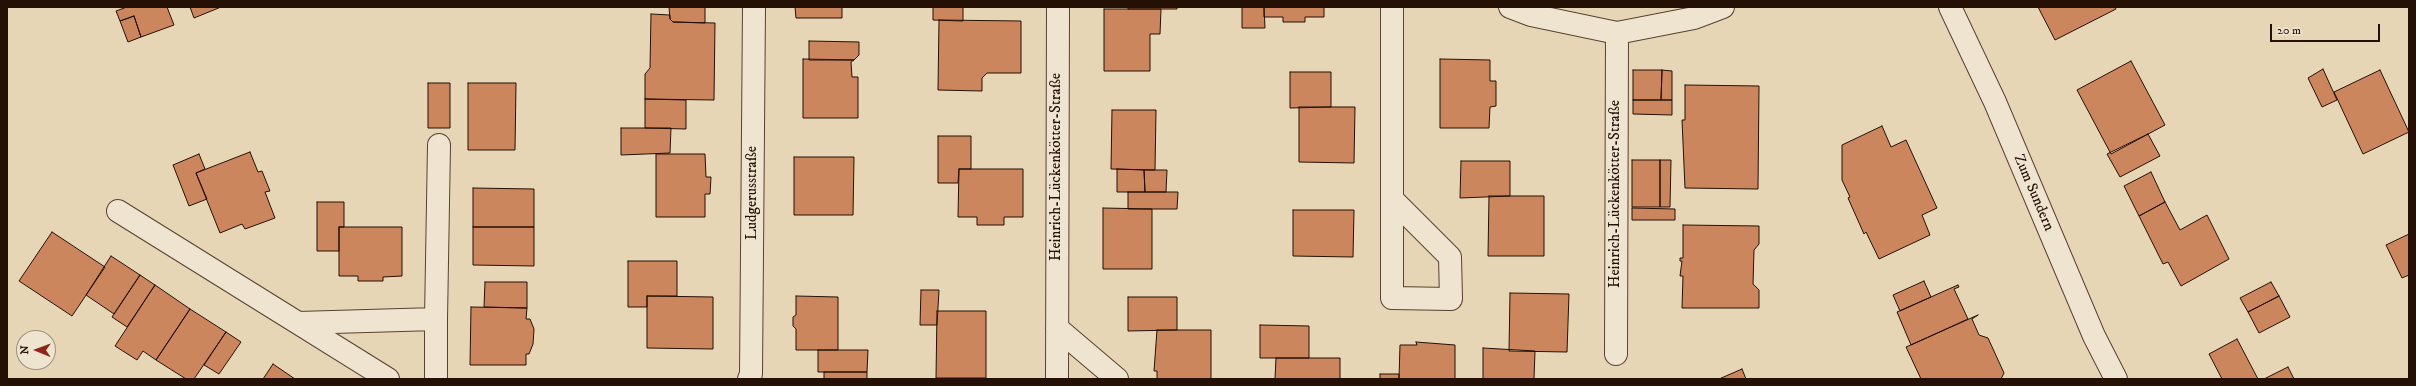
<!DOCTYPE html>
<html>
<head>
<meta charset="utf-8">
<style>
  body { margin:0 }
  #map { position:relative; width:2416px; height:386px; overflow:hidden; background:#e7d6b6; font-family:"IM FELL DW Pica",serif }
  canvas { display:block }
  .frame { position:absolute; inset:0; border:8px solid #251005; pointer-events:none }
  .north { position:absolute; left:16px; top:330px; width:40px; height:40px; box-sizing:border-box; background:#efe4d0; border:1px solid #9e8f7f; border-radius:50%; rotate:271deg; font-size:11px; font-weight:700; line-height:16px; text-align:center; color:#251005 }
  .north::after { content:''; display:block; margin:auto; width:14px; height:18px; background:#8f2418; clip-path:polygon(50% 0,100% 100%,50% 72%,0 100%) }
  .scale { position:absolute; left:2270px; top:24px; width:110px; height:18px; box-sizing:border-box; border:2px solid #251005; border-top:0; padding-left:5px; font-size:12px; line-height:14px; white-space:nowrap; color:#251005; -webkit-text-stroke:3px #efe4d0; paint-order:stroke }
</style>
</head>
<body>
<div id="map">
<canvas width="2416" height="386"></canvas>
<div class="frame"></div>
<div class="north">N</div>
<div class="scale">20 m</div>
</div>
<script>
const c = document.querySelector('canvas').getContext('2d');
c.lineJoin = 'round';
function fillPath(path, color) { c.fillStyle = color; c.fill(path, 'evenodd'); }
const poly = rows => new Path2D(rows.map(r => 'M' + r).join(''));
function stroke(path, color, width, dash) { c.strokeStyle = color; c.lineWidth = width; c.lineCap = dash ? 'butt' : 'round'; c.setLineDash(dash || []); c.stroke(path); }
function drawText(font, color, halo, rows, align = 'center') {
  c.font = font + ' "IM FELL DW Pica",serif'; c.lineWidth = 3.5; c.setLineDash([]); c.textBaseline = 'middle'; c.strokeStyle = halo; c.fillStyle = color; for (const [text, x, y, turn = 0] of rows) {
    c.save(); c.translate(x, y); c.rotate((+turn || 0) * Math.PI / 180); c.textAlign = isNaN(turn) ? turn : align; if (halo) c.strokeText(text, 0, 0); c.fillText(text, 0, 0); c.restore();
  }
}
const building = poly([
  [127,7,167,7,174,25,141,37,134,16,120,21,116,11,127,7],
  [190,7,221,7,194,18,190,7],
  [669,7,705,7,705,23,673,22,670,19,669,7],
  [795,7,842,7,842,18,796,18,795,7],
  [933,7,963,7,963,21,933,20,933,7],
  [1128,7,1177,7,1177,9,1128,9,1128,7],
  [1242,7,1264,7,1265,28,1242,28,1242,7],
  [1264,7,1324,7,1324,17,1305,17,1305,22,1283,22,1283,17,1264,17,1264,7],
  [2038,7,2115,7,2116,9,2055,40,2038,7],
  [1104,9,1161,9,1160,34,1150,34,1150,71,1104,71,1104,9],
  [651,14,670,15,670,19,673,22,715,23,714,100,645,99,645,74,650,68,651,14],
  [134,16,141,37,128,42,120,21,134,16],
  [939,20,1021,21,1021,73,987,73,982,78,982,91,938,90,939,20],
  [809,41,859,42,859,55,854,60,809,60,809,41],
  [803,59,854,60,851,62,852,77,858,77,858,118,803,118,803,59],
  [1440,59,1490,60,1490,81,1496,81,1496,106,1490,107,1489,128,1440,128,1440,59],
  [2131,61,2165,125,2111,154,2077,90,2131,61],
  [2323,69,2337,100,2322,107,2308,78,2323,69],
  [1633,70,1662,70,1661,100,1633,100,1633,70],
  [1662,70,1672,71,1672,100,1661,100,1662,70],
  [2380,70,2409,132,2363,154,2334,92,2380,70],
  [1290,72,1331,72,1331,107,1290,108,1290,72],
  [428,83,450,83,450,128,428,128,428,83],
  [468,83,516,83,515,150,468,150,468,83],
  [1685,85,1759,86,1758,189,1685,188,1682,120,1685,120,1685,85],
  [645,99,686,100,686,129,645,128,645,99],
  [1633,100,1672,100,1672,115,1633,114,1633,100],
  [1299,107,1355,107,1354,163,1299,162,1299,107],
  [1112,110,1156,110,1155,170,1111,169,1112,110],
  [1882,126,1891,147,1906,140,1937,208,1922,215,1930,235,1879,259,1866,232,1864,234,1848,198,1850,197,1842,180,1842,145,1882,126],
  [621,128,671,128,670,153,621,155,621,128],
  [2148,134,2160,156,2120,177,2107,154,2148,134],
  [938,136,971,136,971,169,959,169,958,183,938,183,938,136],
  [250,152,258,172,262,171,270,191,265,192,275,218,245,229,242,224,220,233,196,173,250,152],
  [199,154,205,169,196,173,207,199,189,206,173,165,199,154],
  [656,154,705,154,706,177,711,177,710,194,705,194,705,217,656,217,656,154],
  [794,157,854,157,853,215,794,215,794,157],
  [1632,160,1660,160,1660,207,1632,207,1632,160],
  [1660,160,1671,160,1670,207,1660,207,1660,160],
  [1461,161,1510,161,1510,196,1460,198,1461,161],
  [959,169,1023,169,1023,217,1004,217,1004,225,977,225,977,217,958,217,959,169],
  [1117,169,1144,170,1145,192,1117,192,1117,169],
  [1144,170,1167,170,1166,192,1145,192,1144,170],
  [2151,172,2165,202,2139,216,2124,186,2151,172],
  [473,188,534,189,534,227,473,227,473,188],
  [1128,192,1178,192,1177,209,1128,209,1128,192],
  [1489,196,1544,196,1544,256,1488,256,1489,196],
  [317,202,344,202,344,227,339,227,339,251,317,251,317,202],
  [2165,202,2180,230,2207,215,2229,259,2181,286,2168,262,2163,264,2139,216,2165,202],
  [1103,208,1152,209,1152,269,1103,269,1103,208],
  [1632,208,1675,209,1675,220,1632,220,1632,208],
  [1293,210,1354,210,1353,257,1293,256,1293,210],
  [1683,225,1759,226,1759,244,1754,250,1753,284,1759,290,1759,308,1682,308,1683,276,1680,276,1682,261,1680,261,1680,258,1683,258,1683,225],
  [339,227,402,227,402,276,383,277,383,281,358,281,358,276,339,276,339,227],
  [473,227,534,227,534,266,473,265,473,227],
  [52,232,105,267,72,316,19,281,52,232],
  [2409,234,2409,275,2402,278,2386,245,2409,234],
  [111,256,140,275,114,314,86,295,111,256],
  [628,261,677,261,677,296,647,296,647,307,628,307,628,261],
  [140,275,155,285,127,327,112,317,140,275],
  [1924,281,1931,297,1900,311,1893,295,1924,281],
  [485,282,527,282,527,308,484,307,485,282],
  [2271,282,2279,296,2248,312,2240,298,2271,282],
  [155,285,190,309,156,360,143,351,137,360,115,346,155,285],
  [1958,285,1959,287,1954,289,1968,319,1911,345,1897,312,1958,285],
  [921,290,939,290,937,325,920,325,921,290],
  [1510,293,1569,294,1567,352,1509,351,1510,293],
  [647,296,713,297,713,349,647,348,647,296],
  [796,296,838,297,838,350,796,350,796,329,793,326,793,317,796,315,796,296],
  [2279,296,2290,317,2259,333,2248,312,2279,296],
  [1128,297,1177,297,1177,330,1128,331,1128,297],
  [471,307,527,308,526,319,530,319,534,329,533,344,529,354,526,354,526,365,470,365,471,307],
  [190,309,226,332,194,379,186,379,156,360,190,309],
  [937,311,986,311,986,378,936,378,937,311],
  [1978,315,1972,319,1979,335,1988,338,2004,373,2001,379,1921,379,1906,347,1978,315],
  [1260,325,1309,326,1309,358,1260,358,1260,325],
  [1157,330,1211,330,1211,379,1157,379,1157,371,1154,371,1157,330],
  [226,332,241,342,219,374,204,365,226,332],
  [2237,339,2258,379,2222,379,2209,354,2237,339],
  [1416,342,1455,345,1455,379,1399,379,1400,345,1417,345,1416,342],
  [1483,348,1535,351,1534,379,1483,379,1483,348],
  [818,350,868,350,867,372,818,372,818,350],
  [1276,358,1340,358,1340,379,1275,379,1276,358],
  [273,364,295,379,263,379,273,364],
  [2288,367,2294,379,2264,379,2288,367],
  [1742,369,1746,379,1719,379,1742,369],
  [824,372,867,372,867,379,824,379,824,372],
  [1380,374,1399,374,1399,379,1380,379,1380,374]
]);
fillPath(building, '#cb865d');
stroke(building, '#251005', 1);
const minor = poly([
  [1510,7,1531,15,1617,33,1694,18,1723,7],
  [1950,7,1995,102,2094,336,2116,379],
  [1392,199,1450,257,1451,299,1392,298,1392,7],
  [118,211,298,323],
  [436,319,439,145],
  [1057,328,1117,379],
  [1616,354,1617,33],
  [388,379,298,323,436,319,436,379],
  [749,379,751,374,754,7],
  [1057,379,1058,7]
]);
stroke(minor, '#564231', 24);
stroke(minor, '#efe4d0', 22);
drawText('15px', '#251005', '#efe4d0', [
  ["Heinrich-Lückenkötter-Straße",1057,167,-90],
  ["Ludgerusstraße",753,193,-90],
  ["Zum Sundern",2033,193,67],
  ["Heinrich-Lückenkötter-Straße",1616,194,-90]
]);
</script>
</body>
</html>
